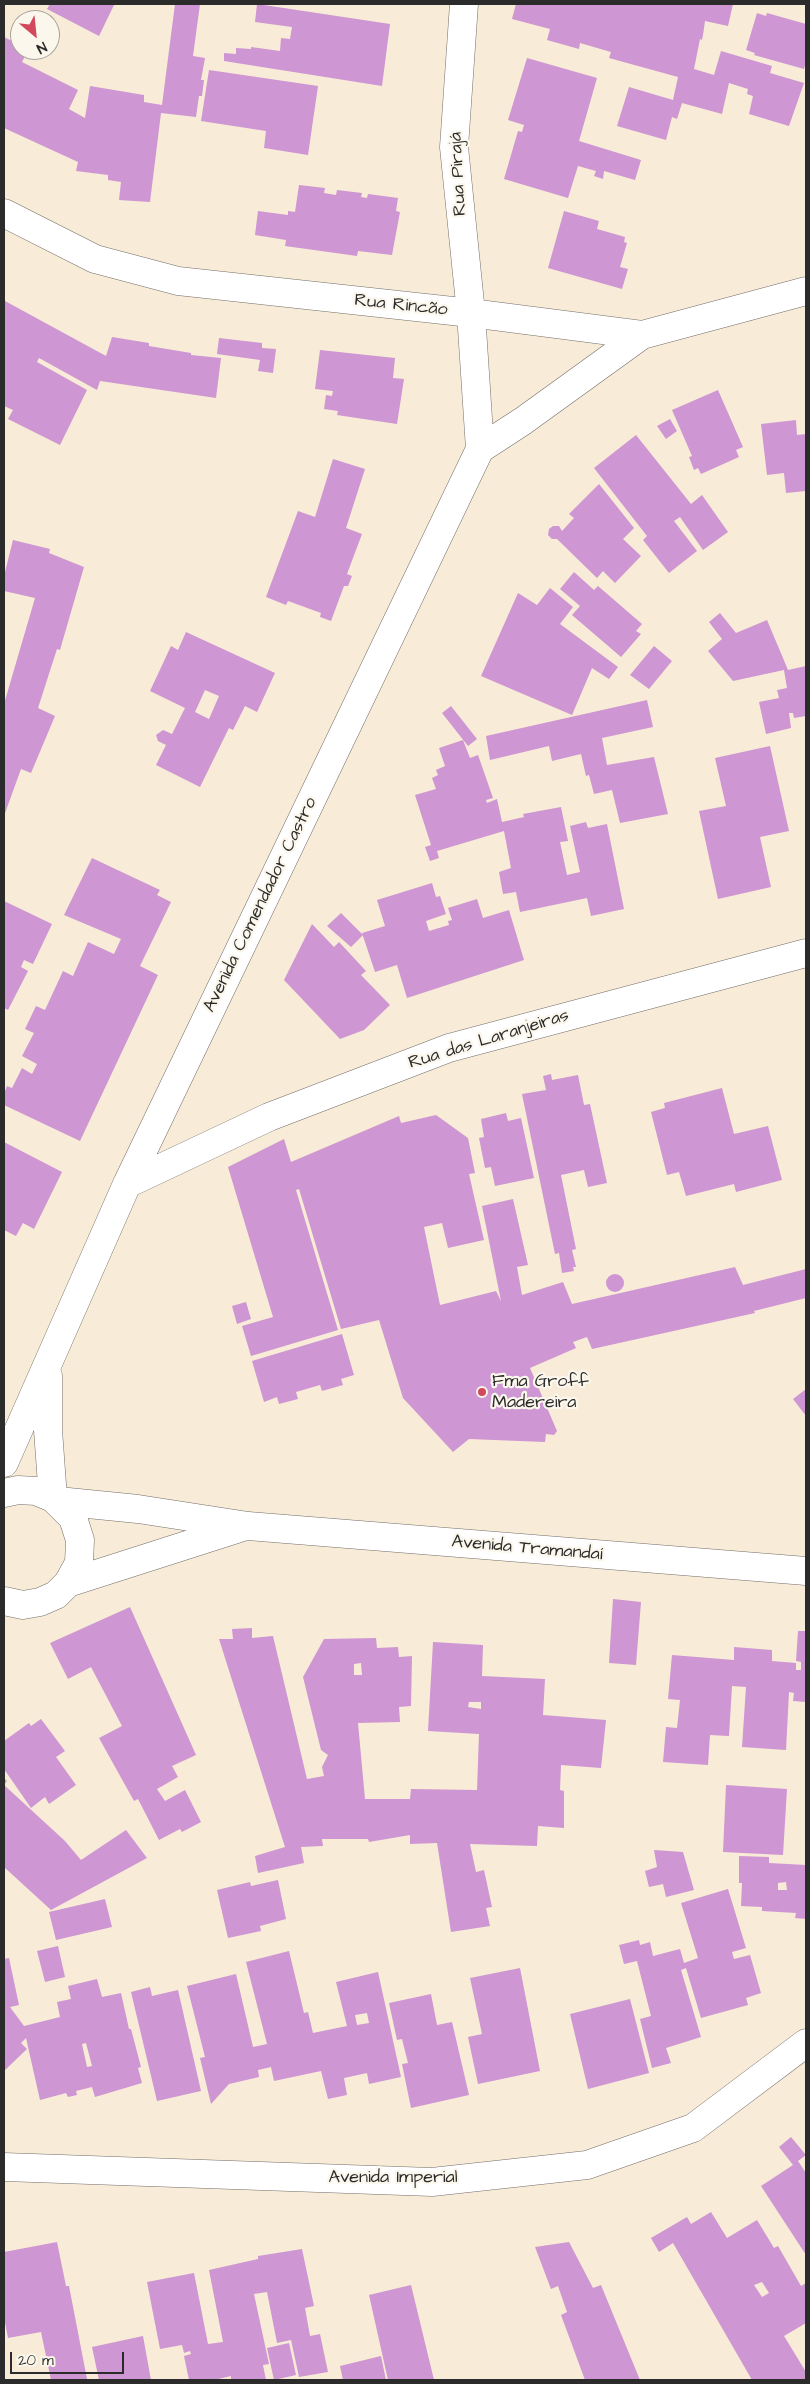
<!DOCTYPE html>
<html>
<head>
<meta charset="utf-8">
<style>
  body { margin:0 }
  #map { position:relative; width:810px; height:2384px; overflow:hidden; background:#f8ebd8; font-family:"Architects Daughter",sans-serif }
  canvas { display:block }
  .frame { position:absolute; inset:0; border:5px solid #2b2b2b; pointer-events:none }
  .north { position:absolute; left:10px; top:10px; width:50px; height:50px; box-sizing:border-box; background:#fbf7ec; border:1px solid #a8a59f; border-radius:50%; rotate:152deg; font-size:14px; font-weight:700; line-height:20px; text-align:center; color:#2b2b2b }
  .north::after { content:''; display:block; margin:auto; width:18px; height:22px; background:#d1495b; clip-path:polygon(50% 0,100% 100%,50% 72%,0 100%) }
  .scale { position:absolute; left:10px; top:2352px; width:114px; height:22px; box-sizing:border-box; border:2px solid #2b2b2b; border-top:0; padding-left:6px; font-size:15px; line-height:18px; white-space:nowrap; color:#2b2b2b; -webkit-text-stroke:4px #fbf7ec; paint-order:stroke }
</style>
</head>
<body>
<div id="map">
<canvas width="810" height="2384"></canvas>
<div class="frame"></div>
<div class="north">N</div>
<div class="scale">20 m</div>
</div>
<script>
const c = document.querySelector('canvas').getContext('2d');
c.lineJoin = 'round';
function fillPath(path, color) { c.fillStyle = color; c.fill(path, 'evenodd'); }
const poly = rows => new Path2D(rows.map(r => 'M' + r).join(''));
function stroke(path, color, width, dash) { c.strokeStyle = color; c.lineWidth = width; c.lineCap = dash ? 'butt' : 'round'; c.setLineDash(dash || []); c.stroke(path); }
function drawText(font, color, halo, rows, align = 'center') {
  c.font = font + ' "Architects Daughter",sans-serif'; c.lineWidth = 4.5; c.setLineDash([]); c.textBaseline = 'middle'; c.strokeStyle = halo; c.fillStyle = color; for (const [text, x, y, turn = 0] of rows) {
    c.save(); c.translate(x, y); c.rotate((+turn || 0) * Math.PI / 180); c.textAlign = isNaN(turn) ? turn : align; if (halo) c.strokeText(text, 0, 0); c.fillText(text, 0, 0); c.restore();
  }
}
fillPath(poly([
  [50,4,112,4,114,5,99,36,47,9],
  [175,4,200,4,193,56,205,58,201,80,204,80,202,96,199,96,196,117,161,113,150,202,119,200,121,182,108,180,108,175,76,171,78,162,4,128,4,37,20,45,20,50,28,50,22,62,78,90,69,109,85,118,90,86,144,95,144,102,162,105],
  [257,4,390,24,382,86,224,61,224,53,236,54,236,48,251,49,251,47,280,51,281,38,290,39,292,27,255,22],
  [516,4,733,4,728,26,705,21,703,35,702,40,700,39,694,69,714,75,721,51,772,66,770,73,804,83,789,126,749,114,753,96,747,94,748,89,729,83,722,114,682,103,677,119,672,117,666,140,617,126,629,87,673,100,678,77,609,58,611,52,580,43,579,49,547,40,550,29,512,19],
  [757,13,766,16,767,13,806,24,806,62,804,69,754,55,755,53,746,50],
  [527,58,597,78,579,141,641,160,635,180,604,171,603,179,594,176,596,171,578,166,568,198,504,179,518,131,522,132,524,125,508,120],
  [209,70,318,86,308,155,264,148,266,131,201,121],
  [299,185,325,188,324,193,336,195,337,190,362,193,361,197,367,198,368,194,398,198,396,211,400,212,392,255,358,251,357,256,285,246,286,240,255,235,258,211,288,215,288,211,295,212],
  [564,211,599,221,597,229,625,237,624,242,627,243,620,267,628,269,622,289,548,268],
  [5,301,106,356,112,337,149,343,149,346,191,353,191,355,221,358,216,398,100,381,97,390,39,358,37,362,87,390,60,445,8,419,13,410,4,406],
  [219,338,262,343,262,348,276,349,273,373,258,371,260,360,217,354],
  [320,350,395,358,393,378,404,379,397,424,337,415,338,411,324,409,326,395,332,396,333,391,315,389],
  [718,390,743,447,736,450,739,457,701,474,698,468,694,470,689,457,692,456,672,410],
  [670,419,677,431,666,439,657,426],
  [796,420,797,435,806,434,806,491,786,493,784,473,767,475,761,424],
  [636,435,691,504,702,495,728,532,703,550,680,517,674,521,697,551,669,573,643,540,647,536,594,468],
  [333,459,365,469,346,528,362,534,347,574,352,576,348,586,344,586,331,621,320,617,321,613,288,601,286,605,266,597,298,511,315,517],
  [599,484,634,528,623,539,641,556,615,583,603,571,597,578,557,539,552,539,548,535,549,529,553,526,559,526,562,531,574,518,569,514],
  [13,540,50,549,49,553,84,567,60,650,57,649,38,708,55,716,31,773,21,769,4,816,4,704,35,598,4,591,4,576],
  [574,572,594,590,598,586,642,624,636,631,641,634,621,657,572,615,580,606,560,589],
  [550,588,573,607,560,624,618,667,609,679,592,668,572,715,481,676,518,593,537,605],
  [720,613,736,633,767,620,788,670,806,666,806,716,794,718,793,713,789,713,791,728,766,734,759,702,779,698,777,690,787,688,784,670,733,681,708,651,722,639,709,622],
  [186,632,275,673,257,712,245,706,233,730,229,728,200,787,156,765,166,745,158,741,156,735,163,730,172,734,185,708,150,691,171,646,178,650],
  [205,690,219,696,209,719,195,712],
  [654,646,672,661,649,689,630,675],
  [647,700,653,727,602,738,607,765,654,757,668,814,620,823,612,790,594,794,589,775,586,776,581,754,552,761,549,746,490,760,486,736],
  [451,706,477,739,468,746,442,713],
  [463,740,470,758,478,755,493,798,486,800,487,803,497,799,502,822,524,817,523,814,561,807,568,841,560,842,567,875,580,872,570,826,586,822,588,828,607,824,624,909,591,916,587,898,520,912,516,892,503,894,499,872,511,868,504,831,437,851,439,858,430,861,425,847,431,845,415,795,436,789,432,778,438,775,436,770,445,766,439,748],
  [770,746,789,831,760,837,771,887,718,899,699,811,726,806,715,758],
  [92,858,160,890,157,895,171,902,140,966,158,975,80,1141,4,1105,4,1094,7,1086,12,1088,22,1068,32,1074,37,1064,22,1056,34,1033,25,1029,36,1006,45,1010,63,971,73,976,88,942,114,954,121,939,64,915],
  [432,883,436,897,440,896,446,914,426,921,429,931,449,925,448,921,452,920,448,908,477,899,483,918,509,910,524,960,407,998,397,965,375,972,362,933,385,926,377,900],
  [4,901,52,924,33,964,24,960,21,967,28,971,8,1010,4,1008],
  [341,913,363,935,351,947,327,926],
  [312,924,334,947,339,942,366,971,361,975,390,1005,364,1030,340,1039,284,980],
  [551,1074,552,1080,578,1075,584,1105,590,1104,607,1183,588,1187,584,1170,561,1175,576,1249,572,1250,576,1267,573,1267,574,1271,562,1273,559,1253,555,1254,522,1094,546,1090,543,1076],
  [722,1088,734,1134,768,1126,782,1180,736,1192,734,1184,686,1196,679,1172,667,1175,651,1112,665,1108,664,1103],
  [506,1113,508,1121,521,1118,534,1178,495,1186,491,1167,485,1168,479,1138,484,1137,481,1119],
  [436,1115,468,1138,475,1173,469,1174,484,1240,448,1248,442,1223,424,1227,440,1305,496,1291,501,1301,482,1206,513,1199,528,1265,517,1267,522,1295,563,1282,572,1304,735,1267,743,1285,806,1269,806,1298,754,1311,755,1313,592,1349,587,1337,573,1342,576,1348,530,1368,557,1431,554,1435,546,1434,545,1442,469,1439,453,1452,403,1398,379,1320,341,1329,299,1189,296,1190,338,1330,251,1356,242,1326,273,1317,228,1167,284,1139,291,1162,399,1116,401,1123],
  [4,1142,62,1172,34,1229,23,1223,16,1236,4,1230],
  '606 1283a9 9 0 1 1 18 0a9 9 0 1 1-18 0Z',
  [246,1302,251,1319,237,1324,232,1306],
  [342,1334,354,1375,341,1379,343,1385,322,1391,320,1385,296,1392,298,1399,279,1404,277,1397,264,1402,252,1361],
  [806,1389,806,1416,793,1399],
  [613,1599,641,1602,636,1665,609,1663],
  [130,1607,196,1755,172,1766,178,1777,157,1789,165,1801,185,1790,201,1822,182,1832,180,1829,159,1840,138,1799,134,1801,99,1738,122,1726,91,1667,68,1679,50,1643],
  [252,1628,252,1638,273,1636,307,1779,324,1776,322,1767,328,1755,321,1750,303,1677,324,1639,376,1638,377,1648,398,1647,399,1657,412,1656,411,1706,399,1707,400,1722,358,1723,365,1799,410,1799,411,1789,477,1790,479,1734,428,1731,433,1642,483,1645,482,1676,545,1679,543,1715,606,1720,601,1768,561,1765,560,1790,564,1791,564,1828,538,1826,537,1846,470,1844,476,1872,484,1870,492,1907,486,1908,490,1926,451,1932,437,1843,410,1844,410,1835,369,1842,368,1839,322,1839,323,1846,301,1847,304,1863,258,1873,255,1856,285,1847,219,1639,233,1639,232,1629],
  [361,1663,362,1675,354,1675,354,1664],
  [469,1702,481,1702,481,1709,468,1707],
  [798,1631,806,1631,806,1702,793,1701,794,1693,789,1692,786,1750,742,1747,746,1687,732,1686,729,1736,710,1735,708,1765,663,1762,666,1727,677,1728,680,1700,668,1699,672,1655,734,1660,734,1647,772,1650,772,1661,796,1663,796,1670,801,1670,801,1662,796,1661],
  [41,1719,65,1751,56,1757,76,1785,49,1804,45,1797,31,1808,4,1769,4,1741,29,1723,31,1726],
  [4,1778,7,1781,4,1785,65,1841,81,1860,126,1830,147,1858,51,1910,4,1867],
  [726,1785,787,1789,783,1855,723,1852],
  [654,1850,683,1852,694,1890,666,1897,663,1884,649,1887,645,1871,657,1867],
  [739,1856,769,1857,769,1863,806,1865,806,1919,795,1918,796,1913,762,1911,762,1907,741,1906,742,1883,739,1883],
  [786,1882,787,1890,778,1890,778,1883],
  [278,1880,286,1919,260,1926,261,1931,228,1938,217,1890,250,1882,251,1886],
  [728,1889,746,1948,732,1952,734,1959,750,1955,761,1993,746,1998,748,2005,701,2018,686,1968,681,1970,701,2037,666,2048,671,2063,652,2068,640,2019,651,2016,637,1961,624,1964,619,1945,639,1940,640,1945,650,1942,653,1956,680,1949,684,1963,698,1958,681,1903],
  [105,1899,112,1927,56,1940,49,1912],
  [58,1946,65,1977,45,1982,37,1951],
  [289,1951,304,2013,308,2012,313,2033,347,2026,336,1982,378,1972,401,2077,369,2084,367,2073,344,2078,347,2095,328,2099,321,2071,274,2081,271,2067,258,2070,259,2077,229,2084,211,2104,200,2058,205,2057,187,1986,236,1974,253,2047,267,2044,246,1962],
  [367,2013,369,2023,357,2025,355,2015],
  [9,1958,19,2005,10,2007,24,2026,60,2017,57,2002,71,1999,68,1986,97,1979,102,1997,121,1993,129,2029,131,2029,141,2067,138,2068,142,2083,95,2097,92,2087,76,2091,77,2095,68,2097,66,2093,40,2100,26,2038,21,2043,27,2049,4,2071,4,1959],
  [86,2043,92,2066,87,2067,82,2044],
  [520,1968,540,2071,478,2084,468,2037,482,2034,470,1978],
  [150,1987,152,1996,178,1990,201,2091,157,2101,131,1992],
  [431,1994,437,2025,452,2022,469,2095,411,2108,402,2064,408,2063,402,2039,397,2040,389,2003],
  [630,1999,649,2073,588,2089,570,2014],
  [791,2137,806,2155,798,2161,806,2173,806,2255,761,2186,793,2165,779,2147],
  [711,2212,727,2238,757,2220,774,2248,778,2246,801,2286,806,2283,806,2323,784,2336,806,2372,806,2380,752,2380,673,2243,659,2252,651,2238,687,2217,691,2224],
  [762,2282,769,2293,762,2297,754,2285],
  [57,2242,66,2286,69,2286,87,2379,80,2380,51,2380,41,2332,8,2338,4,2317,4,2252],
  [569,2242,593,2288,601,2285,640,2380,585,2380,561,2315,567,2312,558,2286,551,2289,535,2247],
  [302,2249,314,2306,305,2308,310,2336,320,2334,328,2372,299,2377,291,2340,277,2343,267,2292,254,2294,269,2364,263,2365,266,2380,231,2380,231,2376,214,2380,189,2380,184,2356,191,2354,190,2351,184,2353,182,2345,160,2349,147,2282,194,2273,208,2344,223,2342,209,2270,258,2259,258,2256],
  [411,2285,434,2380,388,2380,369,2295],
  [143,2336,151,2380,99,2380,92,2347],
  [289,2343,296,2375,274,2380,267,2348],
  [381,2356,386,2380,343,2380,340,2366]
]), '#ce96d2');
const minor = poly([
  [4,213,95,259,178,281,471,313,642,335,806,291],
  [480,449,523,421,642,335],
  [127,1184,269,1117,449,1048,806,953],
  [48,1376,48,1430,53,1498],
  [4,1463,127,1184,480,449,471,313,454,147,464,4],
  [4,2167,432,2182,587,2165,693,2128,806,2043]
]);
const secondary = poly([
  [4,1493,18,1490,36,1491,53,1498,73,1518,80,1540,79,1563,68,1583,56,1595,40,1602,23,1605,4,1601],
  [58,1501,138,1509,248,1526,806,1571],
  [68,1583,243,1527]
]);
stroke(minor, '#736e68', 29);
stroke(secondary, '#736e68', 29);
stroke(minor, '#fff', 28);
stroke(secondary, '#fff', 28);
for (const [x, y, r, color] of [
  [482,1392,5,"#d1495b"]
]) { const dot = new Path2D(); dot.arc(x, y, r, 0, 2 * Math.PI); c.fillStyle = color; c.fill(dot); stroke(dot, '#fbf7ec', 2); }
drawText('18px', '#2b2b2b', '#fbf7ec', [
  ["Rua Pirajá",459,174,-93],
  ["Rua Rincão",401,306,6],
  ["Avenida Comendador Castro",261,905,-64],
  ["Rua das Laranjeiras",489,1040,-17],
  ["Avenida Tramandaí",527,1549,5],
  ["Avenida Imperial",393,2178]
]);
drawText('18px', '#2b2b2b', '#fbf7ec', [
  ["Fma Groff",492,1382],
  ["Madereira",492,1403]
], 'left');
</script>
</body>
</html>
